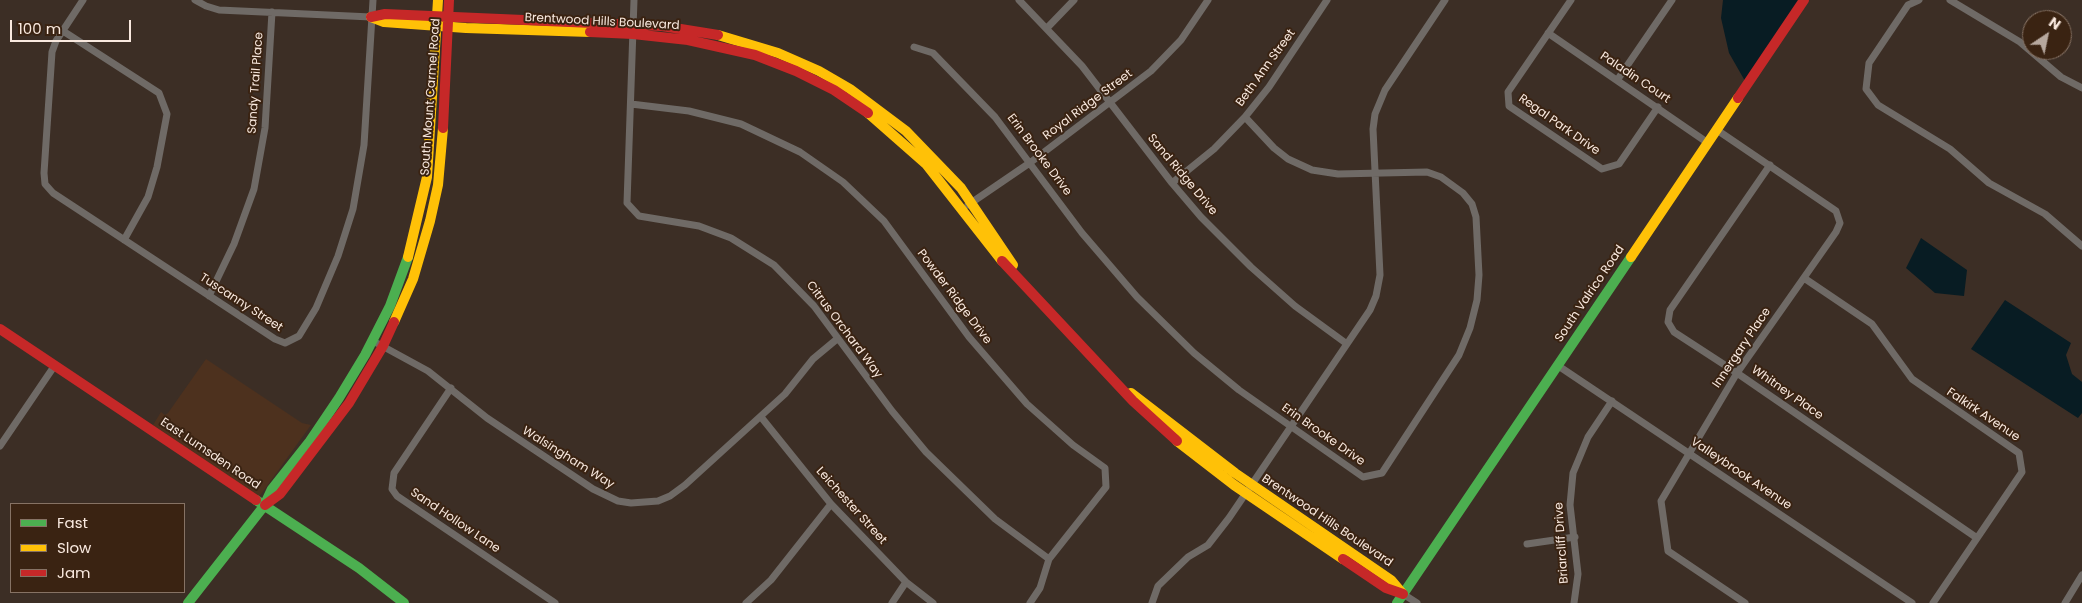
<!DOCTYPE html>
<html>
<head>
<meta charset="utf-8">
<style>
  body { margin:0 }
  #map { position:relative; width:2082px; height:603px; overflow:hidden; background:#3c2e25; font-family:Poppins,sans-serif }
  canvas { display:block }
  .legend { position:absolute; left:10px; top:503px; width:175px; height:90px; box-sizing:border-box; background:#3a2312; border:1px solid #867264; margin:0; padding:6px 9px; list-style:none; font-size:15px; color:#f9e9df }
  .legend li { display:flex; align-items:center; gap:10px; height:25px }
  .legend b { width:25px; border:1px solid #867264 }
  .north { position:absolute; left:2022px; top:10px; width:50px; height:50px; box-sizing:border-box; background:#3a2312; border:1px solid #867264; border-radius:50%; rotate:34deg; font-size:14px; font-weight:700; line-height:20px; text-align:center; color:#f9e9df }
  .north::after { content:''; display:block; margin:auto; width:18px; height:22px; background:#b7a89e; clip-path:polygon(50% 0,100% 100%,50% 72%,0 100%) }
  .scale { position:absolute; left:10px; top:20px; width:121px; height:22px; box-sizing:border-box; border:2px solid #f9e9df; border-top:0; padding-left:6px; font-size:15px; line-height:18px; white-space:nowrap; color:#f9e9df; -webkit-text-stroke:4px #3a2312; paint-order:stroke }
</style>
</head>
<body>
<div id="map">
<canvas width="2082" height="603"></canvas>
<ul class="legend">
<li><b style="height:6px;background:#4caf50"></b>Fast</li>
<li><b style="height:6px;background:#ffc107"></b>Slow</li>
<li><b style="height:6px;background:#c62828"></b>Jam</li>
</ul>
<div class="north">N</div>
<div class="scale">100 m</div>
</div>
<script>
const c = document.querySelector('canvas').getContext('2d');
c.lineJoin = 'round';
function fillPath(path, color) { c.fillStyle = color; c.fill(path, 'evenodd'); }
const poly = rows => new Path2D(rows.map(r => 'M' + r).join(''));
function stroke(path, color, width, dash) { c.strokeStyle = color; c.lineWidth = width; c.lineCap = dash ? 'butt' : 'round'; c.setLineDash(dash || []); c.stroke(path); }
function drawText(font, color, halo, rows, align = 'center') {
  c.font = font + ' Poppins,sans-serif'; c.lineWidth = 4; c.setLineDash([]); c.textBaseline = 'middle'; c.strokeStyle = halo; c.fillStyle = color; for (const [text, x, y, turn = 0] of rows) {
    c.save(); c.translate(x, y); c.rotate((+turn || 0) * Math.PI / 180); c.textAlign = isNaN(turn) ? turn : align; if (halo) c.strokeText(text, 0, 0); c.fillText(text, 0, 0); c.restore();
  }
}
fillPath(poly([
  [206,359,302,423,311,425,259,497,153,425,161,412,165,415,168,413]
]), '#4d311e');
fillPath(poly([
  [1723,0,1799,0,1745,81,1729,53,1721,18],
  [1921,238,1967,270,1964,296,1935,293,1906,268],
  [2005,300,2071,343,2066,355,2072,374,2082,382,2082,413,2078,418,1971,349]
]), '#081c23');
stroke(poly([
  [83,0,56,41,52,52,44,173,45,184,53,193,275,339,285,343,299,336,316,308,338,256,353,209,364,145,373,0],
  [195,0,206,6,219,10,371,17],
  [634,0,627,203,639,216,699,226,731,238,774,265,814,306,892,411,926,452,995,519,1049,559],
  [1019,0,1082,66,1172,183,1201,217,1251,267,1295,306,1347,344],
  [1571,0,1508,92,1509,106,1602,169,1619,164,1658,107],
  [1919,0,1908,5,1869,63,1866,89,1878,105,1950,149,1989,183,2045,214,2082,246],
  [1950,0,2020,42,2061,77,2082,88],
  [1047,28,1074,0],
  [63,31,159,93,167,114,157,167,148,197,124,240],
  [1548,33,1708,143],
  [914,47,933,53,995,117,1082,233,1137,297,1194,353,1239,390,1363,477,1382,473,1459,355,1470,328,1477,300,1479,275,1476,217,1472,204,1463,193,1441,177,1427,172,1338,174,1312,170,1288,159,1274,148,1245,117],
  [1618,79,1672,0],
  [631,104,689,111,741,124,800,152,843,182,884,221,969,337,1027,404,1073,445,1105,468,1106,487,1049,559,1040,588,1030,603],
  [1717,130,1836,211,1840,223,1836,232,1737,373,1661,501,1668,551,1745,603],
  [1770,165,1670,310,1668,322,1674,332,1737,373,1977,538],
  [1172,183,1214,149,1245,117,1269,87,1327,0],
  [968,205,1031,162,1151,71,1181,40,1208,0],
  [1804,278,1872,324,1912,379,2019,453,2022,472,1933,603],
  [209,296,234,244,254,189,265,128,272,12],
  [373,341,428,371,487,418,593,489,618,501,631,503,658,501,670,496,685,485,785,394,813,359,837,339],
  [1557,365,1912,603],
  [451,388,394,473,392,489,397,496,555,603],
  [761,417,831,504,906,582,933,603],
  [0,446,55,365],
  [1527,544,1575,537],
  [1403,594,1417,603],
  [746,603,771,580,831,504],
  [892,603,906,582],
  [1152,603,1158,586,1188,557,1208,545,1229,518,1370,310,1376,296,1380,275,1373,129,1375,114,1385,90,1445,0],
  [1574,603,1578,574,1570,505,1573,473,1588,437,1612,401],
  [2065,603,2082,575]
]), '#6f6a66', 7);
stroke(poly([
  [256,500,359,568,404,603],
  [188,603,264,506,272,489,310,441,339,398,365,355,390,306,408,257],
  [1397,603,1631,257]
]), '#4caf50', 10);
stroke(poly([
  [371,17,384,22,466,28,590,32],
  [718,35,778,53,819,71,850,89,906,131,961,188,1013,265],
  [868,113,926,164,1002,261],
  [408,257,427,177,438,0],
  [1631,257,1738,98],
  [394,322,413,279,430,221,438,185,443,128],
  [1131,393,1235,473,1391,580,1402,593],
  [1177,441,1234,485,1343,559]
]), '#ffc107', 10);
stroke(poly([
  [371,17,385,14,662,26,718,35],
  [590,32,633,34,688,40,755,55,796,71,834,90,868,113],
  [1738,98,1804,0],
  [443,128,449,0],
  [1002,261,1133,401,1177,441],
  [0,329,256,500],
  [265,505,280,494,349,403,383,346,394,322],
  [1343,559,1386,588,1403,594]
]), '#c62828', 10);
drawText('12px', '#f9e9df', '#3a2312', [
  ["Brentwood Hills Boulevard",602,22,3],
  ["Beth Ann Street",1266,68,-54],
  ["Paladin Court",1635,78,34],
  ["Sandy Trail Place",256,83,-86],
  ["South Mount Carmel Road",431,97,-86],
  ["Royal Ridge Street",1088,105,-37],
  ["Regal Park Drive",1559,125,35],
  ["Erin Brooke Drive",1039,155,53],
  ["Sand Ridge Drive",1182,175,50],
  ["South Valrico Road",1590,294,-56],
  ["Powder Ridge Drive",954,297,53],
  ["Tuscanny Street",241,303,33],
  ["Citrus Orchard Way",844,330,53],
  ["Innergary Place",1742,348,-56],
  ["Whitney Place",1787,393,35],
  ["Falkirk Avenue",1983,415,34],
  ["Erin Brooke Drive",1323,435,35],
  ["East Lumsden Road",210,454,34],
  ["Walsingham Way",568,458,32],
  ["Valleybrook Avenue",1741,474,34],
  ["Leichester Street",851,506,48],
  ["Sand Hollow Lane",455,521,34],
  ["Brentwood Hills Boulevard",1327,521,34],
  ["Briarcliff Drive",1562,543,-94]
]);
</script>
</body>
</html>
